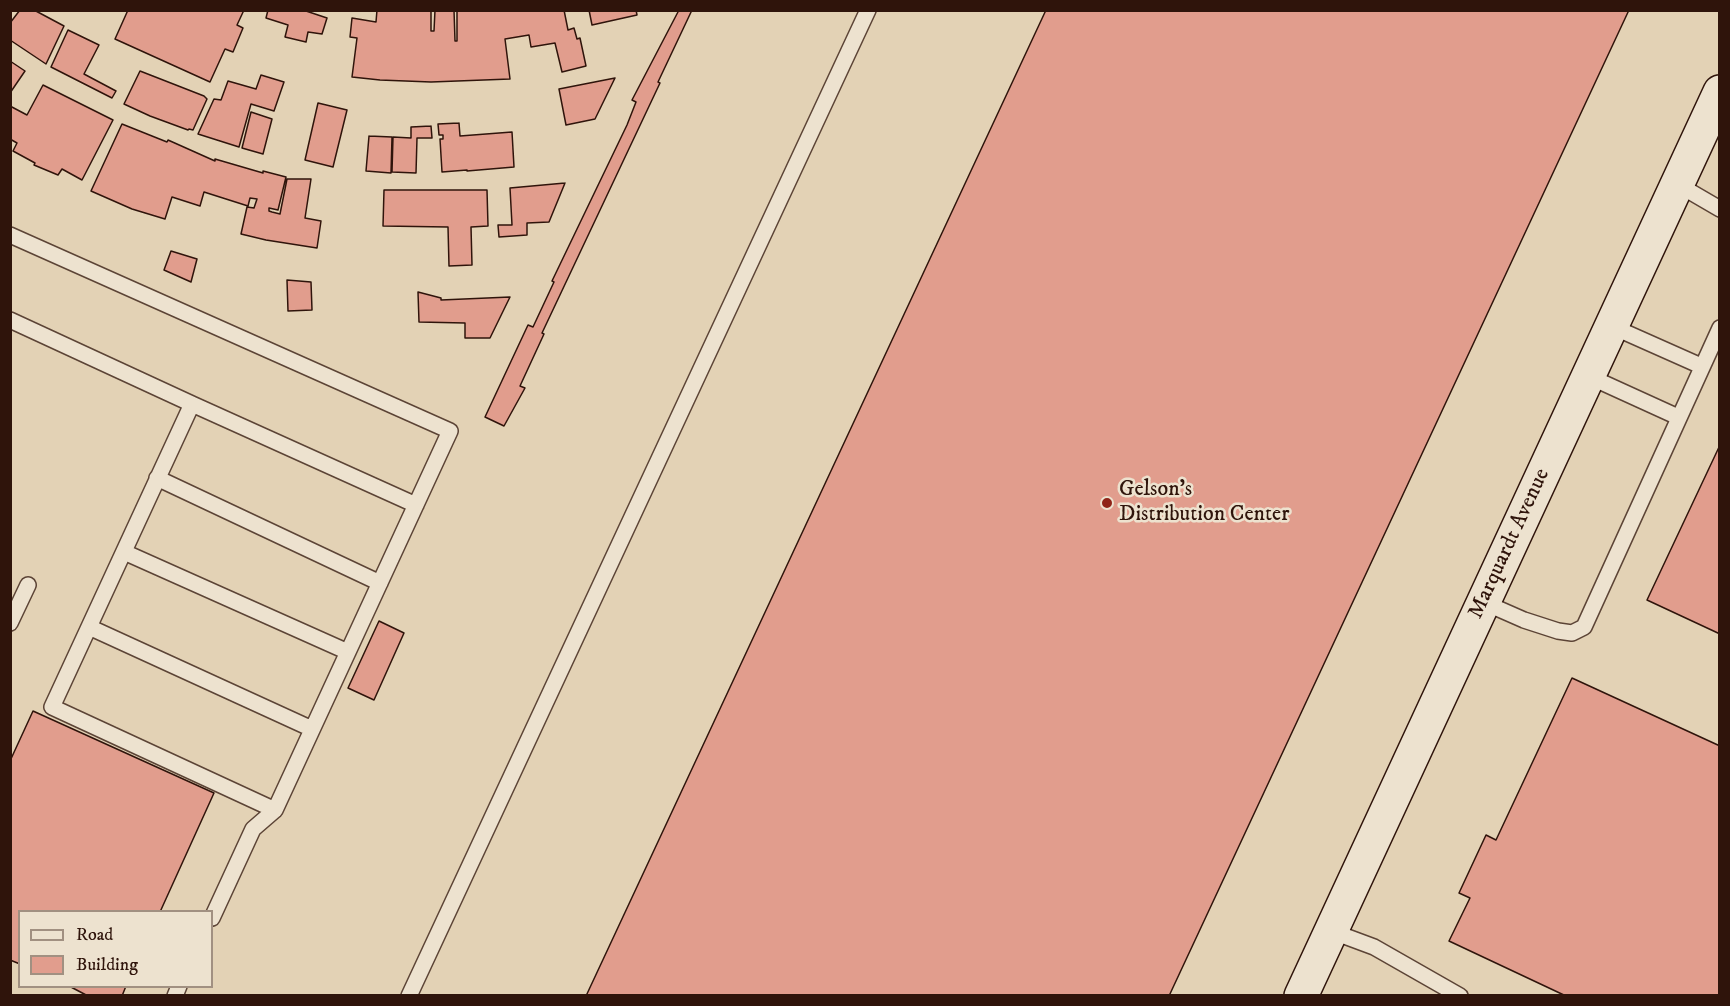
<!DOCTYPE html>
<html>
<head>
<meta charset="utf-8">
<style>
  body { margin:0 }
  #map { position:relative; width:1730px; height:1006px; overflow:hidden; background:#e3d2b5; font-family:"IM FELL DW Pica",serif }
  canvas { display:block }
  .frame { position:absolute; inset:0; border:12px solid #2f140b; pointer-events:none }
  .legend { position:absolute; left:18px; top:910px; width:195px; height:78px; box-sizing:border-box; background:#ede2cf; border:2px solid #a19081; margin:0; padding:8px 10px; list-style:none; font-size:18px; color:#2f140b }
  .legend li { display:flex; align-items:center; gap:12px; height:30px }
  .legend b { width:30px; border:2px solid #a19081 }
</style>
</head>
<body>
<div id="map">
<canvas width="1730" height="1006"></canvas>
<div class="frame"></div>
<ul class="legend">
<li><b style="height:8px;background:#ede2cf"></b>Road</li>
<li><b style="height:16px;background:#e19d8d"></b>Building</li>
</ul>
</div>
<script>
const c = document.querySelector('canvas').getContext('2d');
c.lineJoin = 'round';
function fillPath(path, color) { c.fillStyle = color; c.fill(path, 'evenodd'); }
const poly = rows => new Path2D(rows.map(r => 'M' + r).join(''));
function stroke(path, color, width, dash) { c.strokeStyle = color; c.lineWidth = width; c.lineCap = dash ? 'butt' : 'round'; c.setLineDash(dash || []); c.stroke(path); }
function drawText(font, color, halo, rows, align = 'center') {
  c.font = font + ' "IM FELL DW Pica",serif'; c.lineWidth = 5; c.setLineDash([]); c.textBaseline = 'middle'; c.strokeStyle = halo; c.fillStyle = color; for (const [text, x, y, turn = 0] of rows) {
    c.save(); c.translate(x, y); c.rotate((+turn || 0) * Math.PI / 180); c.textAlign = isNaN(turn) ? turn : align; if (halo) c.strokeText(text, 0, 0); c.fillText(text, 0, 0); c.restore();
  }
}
const building = poly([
  [20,10,34,10,64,26,46,64,10,40,10,23,20,10],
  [244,10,237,25,243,28,233,52,225,49,210,82,115,39,128,10,244,10],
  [268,10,303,10,327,18,322,34,308,32,306,42,285,37,288,25,266,18,268,10],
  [377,10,431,10,431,31,434,31,435,10,454,10,455,41,457,41,457,10,564,10,568,30,574,28,577,39,580,38,586,66,562,72,555,43,531,47,529,35,505,39,510,79,431,82,380,80,352,77,357,38,350,37,352,18,376,22,377,10],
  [589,10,636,10,637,15,592,25,589,10],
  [679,10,692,10,658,82,660,83,542,333,544,334,520,386,525,388,504,426,485,417,528,325,533,327,554,282,552,281,627,125,636,102,632,100,679,10],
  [1046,10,1629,10,1169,996,586,996,1046,10],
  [68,30,99,45,84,74,116,91,112,98,51,67,68,30],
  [10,61,25,71,10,93,10,61],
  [140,71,204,96,207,99,193,130,189,129,188,130,150,116,124,104,140,71],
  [261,75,284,82,274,111,251,104,239,147,198,134,214,99,221,100,228,81,256,89,261,75],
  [615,78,595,119,566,125,559,89,615,78],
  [43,85,113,120,82,180,62,169,58,175,34,165,35,163,13,151,17,143,10,139,10,106,27,115,43,85],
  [318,103,347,110,333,167,305,160,318,103],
  [251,112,272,119,263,154,242,148,251,112],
  [459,123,460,136,512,132,514,167,467,171,467,170,442,172,440,139,443,139,443,135,439,135,438,124,459,123],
  [122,124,167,142,168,140,215,161,215,159,263,173,263,171,286,177,278,210,269,208,269,211,272,212,280,214,287,179,311,179,305,218,321,221,317,248,266,240,241,234,247,207,254,208,257,199,250,198,248,206,204,192,200,206,172,197,165,219,132,209,91,191,122,124],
  [431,126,432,138,417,138,416,173,392,172,393,137,411,138,411,127,431,126],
  [369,136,392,137,391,173,366,171,369,136],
  [565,183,549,222,527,223,527,235,499,237,498,225,512,225,510,188,565,183],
  [384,190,487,190,488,226,471,227,472,265,449,266,448,227,383,226,384,190],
  [171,251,197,259,191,282,164,270,171,251],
  [287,280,311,282,312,310,288,311,287,280],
  [418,292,441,298,441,300,510,297,490,338,465,338,465,323,419,322,418,292],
  [1720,445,1720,634,1647,600,1720,445],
  [379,621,404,633,374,700,348,688,379,621],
  [1572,678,1720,746,1720,996,1566,996,1449,941,1470,898,1459,893,1486,835,1496,840,1572,678],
  [33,711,214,793,160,912,20,912,20,964,10,960,10,761,33,711],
  [69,986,126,986,122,996,88,996,69,986]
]);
fillPath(building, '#e19d8d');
stroke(building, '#2f140b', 1.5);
const lane = poly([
  [1677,184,1720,209],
  [10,235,450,431,275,810,52,707,192,404,10,320],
  [1611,326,1701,366],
  [1588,376,1678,417],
  [192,404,416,505],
  [157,478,380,583],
  [124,552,348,652],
  [1483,602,1524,620,1558,631,1572,633,1584,627,1720,328],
  [10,623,28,585],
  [89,627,312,729],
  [212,918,253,829,275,810],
  [1331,931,1374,947,1460,996],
  [175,996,179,986],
  [409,996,868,10]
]);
const secondary = poly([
  [1301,996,1720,92]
]);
stroke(lane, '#5c4436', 18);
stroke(secondary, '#2f140b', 36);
stroke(lane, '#ede2cf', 15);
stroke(secondary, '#ede2cf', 33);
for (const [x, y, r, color] of [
  [1107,503,6,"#8f2418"]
]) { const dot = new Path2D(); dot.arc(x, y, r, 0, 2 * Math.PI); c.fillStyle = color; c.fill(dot); stroke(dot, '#ede2cf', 2); }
drawText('22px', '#2f140b', '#ede2cf', [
  ["Gelson's",1119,490],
  ["Distribution Center",1119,515]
], 'left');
drawText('22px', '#2f140b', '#ede2cf', [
  ["Marquardt Avenue",1510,544,-65]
]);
</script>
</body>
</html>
